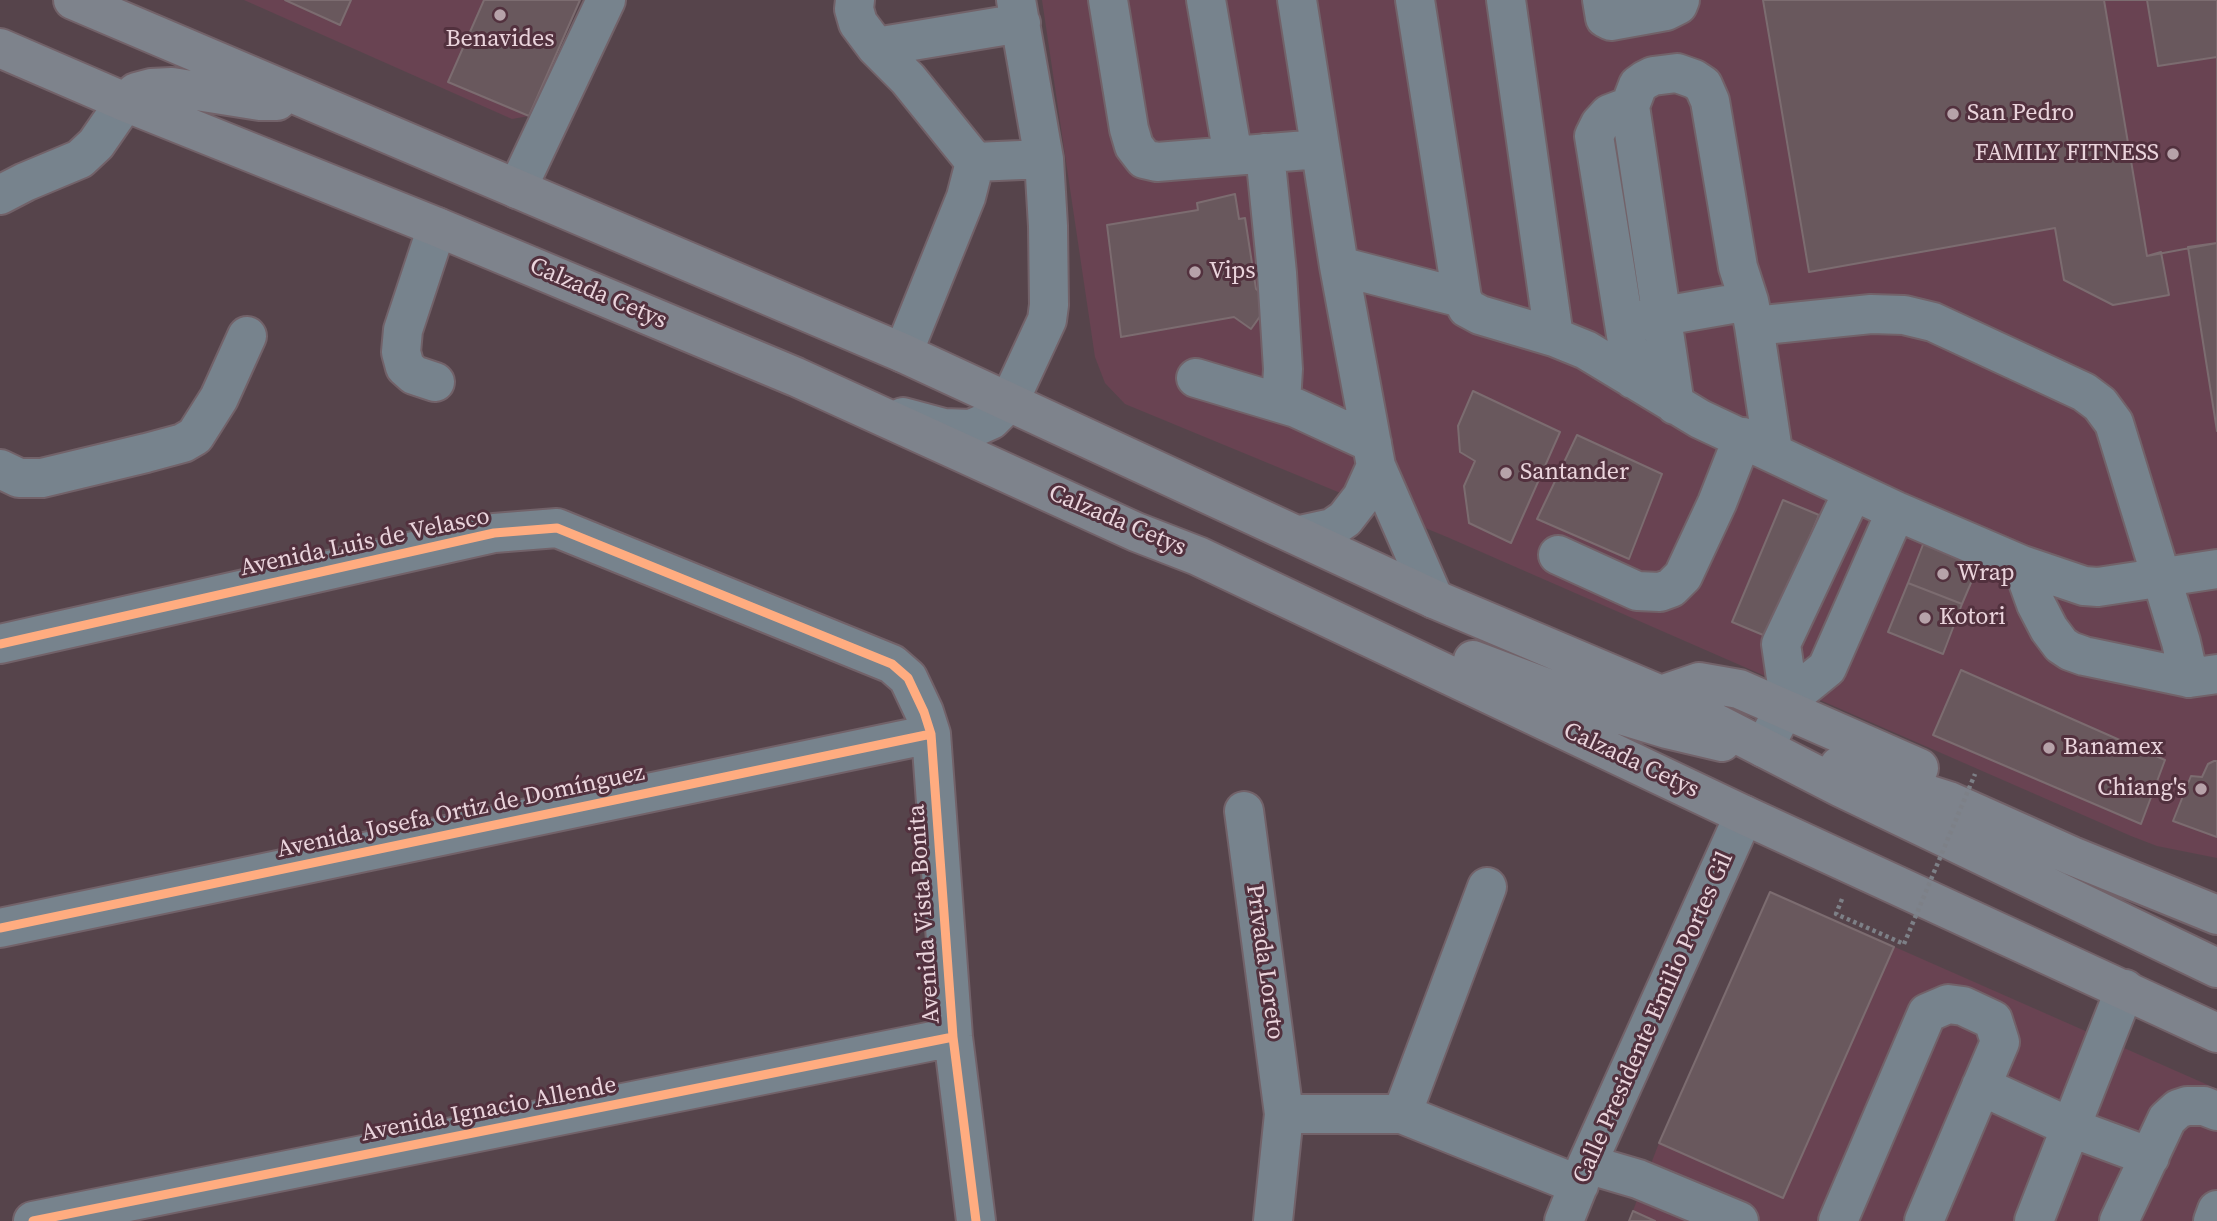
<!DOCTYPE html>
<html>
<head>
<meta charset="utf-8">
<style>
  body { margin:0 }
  canvas { display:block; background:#56444b }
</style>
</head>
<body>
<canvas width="2217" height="1221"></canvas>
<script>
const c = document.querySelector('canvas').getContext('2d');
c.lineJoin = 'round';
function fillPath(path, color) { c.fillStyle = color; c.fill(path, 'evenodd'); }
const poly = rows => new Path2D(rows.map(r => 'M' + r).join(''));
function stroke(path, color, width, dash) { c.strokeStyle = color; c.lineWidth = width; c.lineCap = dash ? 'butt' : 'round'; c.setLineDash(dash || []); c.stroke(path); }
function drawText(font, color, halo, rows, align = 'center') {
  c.font = font + ' "Source Serif 4",serif'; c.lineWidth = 6; c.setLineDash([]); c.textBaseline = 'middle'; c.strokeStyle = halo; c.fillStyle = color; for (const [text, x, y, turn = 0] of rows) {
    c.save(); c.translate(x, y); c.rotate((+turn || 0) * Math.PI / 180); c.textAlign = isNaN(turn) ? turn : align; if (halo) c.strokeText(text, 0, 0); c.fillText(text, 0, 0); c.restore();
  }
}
fillPath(poly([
  [244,0,580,0,529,116,512,119],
  [1042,0,2217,0,2217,858,2157,846,2131,836,1447,537,1125,404,1105,383,1095,357],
  [1770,892,2217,1089,2217,1221,1629,1221,1659,1143]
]), '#694352');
const building = poly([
  [285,0,351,0,340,25,285,0],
  [484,0,580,0,529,116,448,82,484,0],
  [1763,0,2104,0,2147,256,2161,252,2169,295,2113,305,2064,280,2055,228,1809,272,1763,0],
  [2104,0,2217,0,2217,243,2147,256,2104,0],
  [2104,0,2147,0,2158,66,2217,57,2217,243,2147,256,2104,0],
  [1235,194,1239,219,1245,218,1256,289,1271,301,1251,329,1234,317,1121,337,1107,225,1198,210,1197,203,1235,194],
  [2217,243,2217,431,2188,247,2217,243],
  [1473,391,1560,432,1511,543,1469,523,1464,486,1475,461,1460,452,1458,426,1473,391],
  [1577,435,1662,474,1629,559,1537,519,1577,435],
  [1783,500,1819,515,1768,637,1732,622,1783,500],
  [1924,542,1979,564,1962,604,1908,583,1924,542],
  [1908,583,1962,604,1943,654,1888,632,1908,583],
  [1961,670,2165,760,2141,824,1933,735,1961,670],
  [2214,761,2217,761,2217,837,2173,821,2191,776,2202,777,2208,764,2214,761],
  [1770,892,1894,947,1783,1198,1659,1143,1770,892],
  [1633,1211,1655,1221,1629,1221,1633,1211]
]);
fillPath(building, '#69585d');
stroke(building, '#7c6c70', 2);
const minor = poly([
  [855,0,854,9,858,23,876,47,908,79,975,162,966,197,903,353],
  [1108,0,1129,129,1134,146,1144,159,1157,162,1320,149],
  [1206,0,1233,156],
  [1297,0,1339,266,1376,466,1434,599],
  [1415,0,1462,298,1467,308,1480,315,1554,337,1586,350,1700,419,1896,511,2022,565,2084,586,2098,587,2217,569],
  [1506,0,1554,337],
  [1602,0,1605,18,1611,21,1666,11,1678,5,1680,0],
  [876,47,1021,23],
  [1630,106,1609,114,1600,124,1594,136,1633,379],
  [1265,153,1277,273,1283,369,1281,403],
  [975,162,1044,159],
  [517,189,606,0],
  [0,195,25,182,80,159,96,144,125,102],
  [1339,266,1462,298],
  [1635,321,1749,301],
  [1754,326,1871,314,1904,315,1933,322,2084,392,2100,404,2114,423,2181,642,2189,678,2217,674],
  [1196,378,1296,408,1372,443],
  [435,382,414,375,405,367,401,352,403,330,437,227],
  [1675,405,1630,106,1638,85,1645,80,1653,76,1677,73,1694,79,1703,85,1710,101,1738,267,1749,301,1754,326,1773,451],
  [903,417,944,428,971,429,991,420,1009,402,1047,320,1049,305,1048,226,1044,159,1016,0],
  [0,469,19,478,42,478,146,453,183,443,195,436,219,398,247,336],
  [1300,535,1332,528,1345,519,1362,497,1376,466],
  [1558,555,1637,591,1660,592,1671,588,1683,576,1717,503,1743,437],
  [2022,565,2036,604,2049,629,2061,645,2070,651,2084,656,2189,678],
  [0,644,494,533,557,528,892,664,908,678,924,712,931,734,953,1037,976,1221],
  [1789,699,1781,644,1853,491],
  [1764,748,1789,699,1827,668,1896,511],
  [1244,811,1284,1114,1273,1221],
  [0,928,931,734],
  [1981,1086,2072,1128,2150,1157],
  [1284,1114,1402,1114,1579,1185],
  [1402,1114,1487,887],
  [1587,1164,1638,1179,1739,1221],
  [33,1221,953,1037],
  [1564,1221,1587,1164,1744,815],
  [1838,1221,1927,1013,1948,1004,1963,1006,1993,1020,2000,1042,1924,1221],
  [2034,1221,2125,989],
  [2119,1221,2167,1119,2178,1109,2187,1106,2204,1106,2217,1111],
  [2213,1221,2217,1210]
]);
const major = poly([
  [73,0,903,353,1434,599,1661,695,1840,787,2217,968],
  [0,48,125,102,437,227,796,377,1136,532,1198,556,1744,815,2217,1033],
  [125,102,136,92,151,88,172,87,260,101,277,101],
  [1473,660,1608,711,1667,729,1722,742],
  [1661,695,1699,682,1739,689,1919,768],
  [1839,766,1949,801,2072,856,2217,915]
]);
stroke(minor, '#726269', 42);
stroke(major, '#726269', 42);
stroke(poly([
  [1842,899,1836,914,1904,944]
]), '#7d8087', 4.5, [3.5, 3.5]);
stroke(minor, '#77838d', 38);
stroke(major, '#7e838c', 38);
stroke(poly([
  [1904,944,1975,774]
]), '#7d8087', 4.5, [3.5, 3.5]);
stroke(poly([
  [0,644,494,533,557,528,892,664,908,678,924,712,931,734,953,1037,976,1221],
  [0,928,931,734],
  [33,1221,953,1037]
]), '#ffac80', 9);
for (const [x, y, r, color] of [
  [500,15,7,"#b6a2a9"],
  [1953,114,7,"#b6a2a9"],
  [2173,154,7,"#b6a2a9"],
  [1195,272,7,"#b6a2a9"],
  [1506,473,7,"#b6a2a9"],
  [1943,574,7,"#b6a2a9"],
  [1925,618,7,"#b6a2a9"],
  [2049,748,7,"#b6a2a9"],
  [2201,789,7,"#b6a2a9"]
]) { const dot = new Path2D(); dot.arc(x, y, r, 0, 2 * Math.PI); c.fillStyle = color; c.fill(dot); stroke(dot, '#52313e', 2.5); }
drawText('24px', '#ead4dc', '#52313e', [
  ["Benavides",500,40,"center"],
  ["San Pedro",1967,114],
  ["FAMILY FITNESS",2159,154,"right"],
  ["Vips",1209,272],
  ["Santander",1520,473],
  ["Wrap",1957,574],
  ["Kotori",1939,618],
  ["Banamex",2063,748],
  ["Chiang's",2187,789,"right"]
], 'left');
drawText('24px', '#ead4dc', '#52313e', [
  ["Calzada Cetys",598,294,23],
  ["Calzada Cetys",1117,521,23],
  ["Avenida Luis de Velasco",365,543,-12],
  ["Calzada Cetys",1631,761,25],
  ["Avenida Josefa Ortiz de Domínguez",461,812,-12],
  ["Avenida Vista Bonita",925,914,-94],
  ["Privada Loreto",1264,962,82],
  ["Calle Presidente Emilio Portes Gil",1654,1018,-66],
  ["Avenida Ignacio Allende",489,1110,-11]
]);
</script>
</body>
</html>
